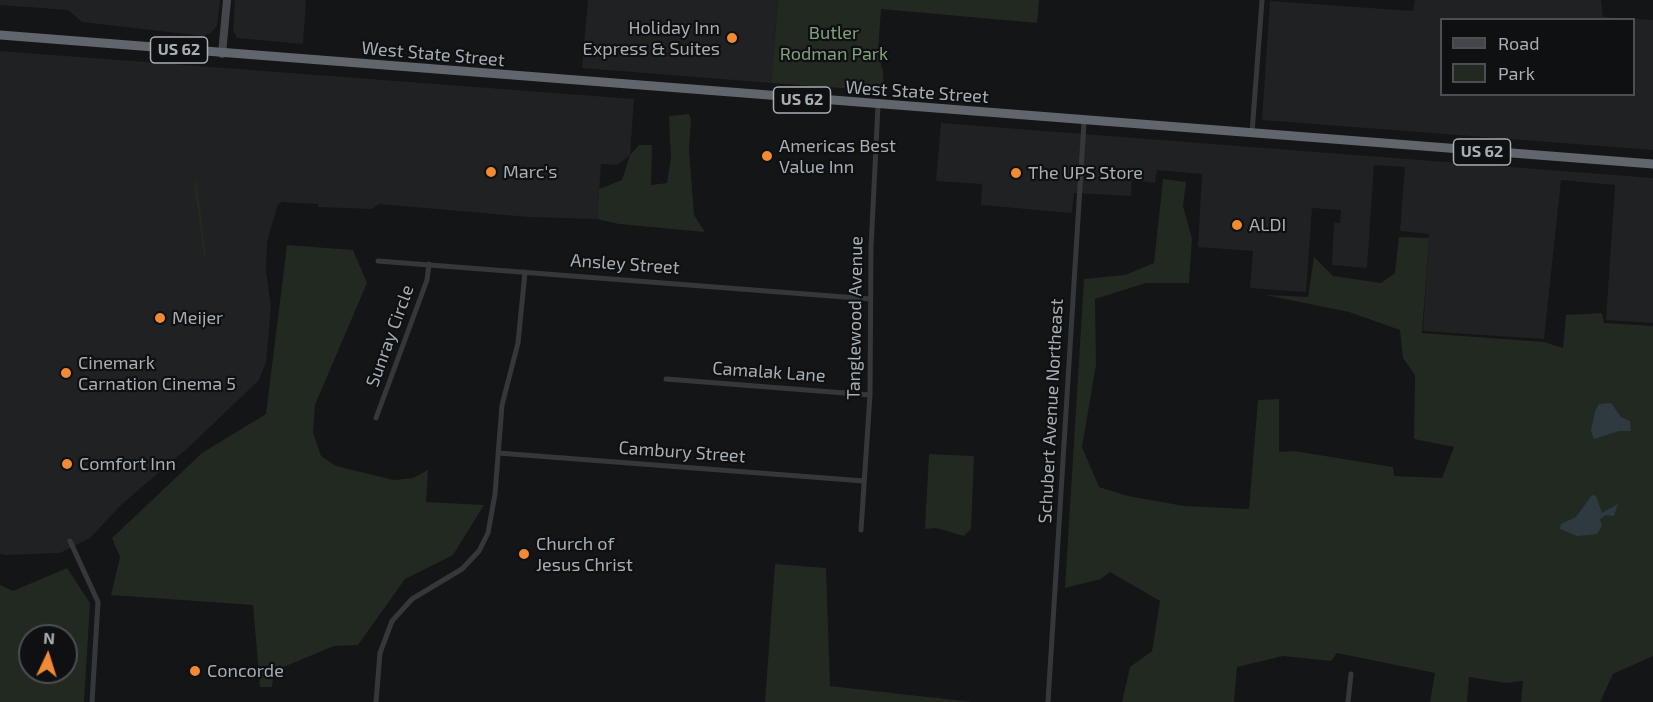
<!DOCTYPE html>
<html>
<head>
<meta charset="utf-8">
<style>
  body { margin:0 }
  #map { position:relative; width:1653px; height:702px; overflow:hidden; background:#141516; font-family:"Exo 2",sans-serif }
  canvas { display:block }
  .legend { position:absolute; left:1440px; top:18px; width:195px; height:78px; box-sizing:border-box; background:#0f1011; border:2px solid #4b4f53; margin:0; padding:8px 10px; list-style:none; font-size:18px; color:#a6aeb6 }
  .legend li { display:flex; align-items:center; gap:12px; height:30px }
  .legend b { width:30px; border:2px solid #4b4f53 }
  .north { position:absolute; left:18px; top:624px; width:60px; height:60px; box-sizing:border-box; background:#0f1011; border:2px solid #4b4f53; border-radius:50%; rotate:4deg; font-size:16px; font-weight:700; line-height:24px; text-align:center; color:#a6aeb6 }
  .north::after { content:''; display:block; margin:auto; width:21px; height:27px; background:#f18a32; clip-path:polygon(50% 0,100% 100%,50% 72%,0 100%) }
</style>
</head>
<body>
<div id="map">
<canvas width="1653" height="702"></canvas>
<ul class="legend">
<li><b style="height:8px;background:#43474b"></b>Road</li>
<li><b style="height:16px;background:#212921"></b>Park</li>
</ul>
<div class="north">N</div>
</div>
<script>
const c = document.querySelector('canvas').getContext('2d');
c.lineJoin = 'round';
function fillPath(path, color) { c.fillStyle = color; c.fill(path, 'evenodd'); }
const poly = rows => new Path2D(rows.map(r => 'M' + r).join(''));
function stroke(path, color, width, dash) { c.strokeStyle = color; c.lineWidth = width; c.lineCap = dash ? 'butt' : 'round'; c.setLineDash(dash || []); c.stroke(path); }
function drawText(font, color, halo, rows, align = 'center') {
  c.font = font + ' "Exo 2",sans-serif'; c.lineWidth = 4.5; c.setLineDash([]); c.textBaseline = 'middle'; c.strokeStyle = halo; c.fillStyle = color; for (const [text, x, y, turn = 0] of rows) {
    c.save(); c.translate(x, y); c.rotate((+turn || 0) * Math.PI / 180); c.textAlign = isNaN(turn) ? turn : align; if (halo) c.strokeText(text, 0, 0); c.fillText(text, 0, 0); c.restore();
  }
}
fillPath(poly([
  [0,0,220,0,217,26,211,33,203,36,82,22,68,10,0,5],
  [235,0,306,0,303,44,237,38,233,30],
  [588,0,778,0,771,83,582,68],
  [1415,0,1601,0,1603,17,1653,20,1653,150,1262,120,1270,1,1413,11],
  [1442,20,1634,20,1634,94,1442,94],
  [0,51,634,99,630,155,617,165,601,164,597,219,529,217,379,204,372,209,318,207,318,204,283,202,278,204,267,242,266,271,271,307,266,362,259,380,190,446,122,504,90,538,60,553,6,555,0,554],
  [941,123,1653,178,1653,323,1606,320,1615,185,1561,180,1544,339,1423,331,1429,234,1400,231,1405,167,1374,165,1367,268,1332,265,1334,223,1340,223,1341,210,1312,208,1306,292,1250,288,1253,251,1198,247,1202,174,1157,170,1155,183,1132,180,1131,196,1074,193,1072,213,981,205,982,184,936,181]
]), '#202123');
fillPath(poly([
  [778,0,1039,0,1037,23,881,9,878,53,883,71,884,91,771,83],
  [689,114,691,119,689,150,694,215,705,232,619,224,597,219,599,189,622,180,630,155,639,145,652,145,651,185,667,183,671,157,669,116],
  [1163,179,1186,182,1183,206,1192,239,1189,283,1146,283,1095,299,1096,365,1082,447,1099,487,1128,496,1184,506,1249,509,1258,400,1279,399,1279,452,1294,451,1393,467,1394,476,1442,478,1454,447,1414,439,1415,375,1403,358,1400,330,1349,312,1265,295,1308,297,1314,257,1333,276,1381,283,1395,273,1399,237,1429,238,1422,333,1544,342,1563,348,1566,315,1602,313,1604,323,1653,326,1653,656,1613,674,1600,702,1521,702,1523,681,1506,683,1469,677,1467,702,1430,702,1435,673,1337,653,1331,661,1283,656,1237,667,1234,702,1122,702,1130,667,1152,651,1160,601,1110,572,1101,579,1065,588,1084,279,1125,275,1154,263],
  [197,182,206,256,204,257,194,183],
  [287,245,353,250,367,283,315,405,313,432,321,456,336,466,394,480,413,478,428,470,426,502,484,505,453,555,405,579,358,645,334,646,274,671,272,687,260,687,253,605,111,595,120,557,112,538,202,453,266,414],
  [929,454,974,456,971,529,964,536,936,528,925,529],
  [775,564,826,568,830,686,972,702,765,702],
  [67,568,90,603,84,702,0,702,0,585,13,591],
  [30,636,66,636,66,672,30,672]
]), '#212921');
fillPath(poly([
  [1611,403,1621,417,1630,421,1631,431,1619,431,1594,439,1591,431,1595,411,1599,404],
  [1592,495,1596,496,1602,513,1618,504,1614,516,1606,515,1600,519,1602,526,1597,534,1577,536,1560,529,1561,524,1576,517]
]), '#2e3a3f');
stroke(poly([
  [1252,133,1262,0],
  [378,261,870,299],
  [666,379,870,395],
  [376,418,427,280,429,264],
  [498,453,864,481],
  [861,530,870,395,871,248,878,106],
  [70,541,98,602,92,702],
  [376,702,380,653,392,621,412,599,462,569,479,551,488,533,495,494,502,405,518,343,525,272],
  [1048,702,1084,122],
  [1348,702,1351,674]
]), '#35383b', 5);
stroke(poly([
  [222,54,227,0]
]), '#43474b', 8);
stroke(poly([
  [0,35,1653,164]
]), '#61666c', 9);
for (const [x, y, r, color] of [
  [732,38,6,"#f18a32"],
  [767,156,6,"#f18a32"],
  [491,172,6,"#f18a32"],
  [1016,173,6,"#f18a32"],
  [1237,225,6,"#f18a32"],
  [160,318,6,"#f18a32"],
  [66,373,6,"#f18a32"],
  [67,464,6,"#f18a32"],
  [524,554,6,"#f18a32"],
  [195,671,6,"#f18a32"]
]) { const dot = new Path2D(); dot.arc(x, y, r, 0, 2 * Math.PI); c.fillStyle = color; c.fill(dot); stroke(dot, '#0f1011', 2); }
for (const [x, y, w] of [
  [179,50,57],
  [802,100,57],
  [1482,152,57]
]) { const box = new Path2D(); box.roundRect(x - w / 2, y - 13, w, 26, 4.5); c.fillStyle = '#0f1011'; c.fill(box); stroke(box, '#a6aeb6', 1.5); }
drawText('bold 16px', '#a6aeb6', null, [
  ["US 62",179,50],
  ["US 62",802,100],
  ["US 62",1482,152]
]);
drawText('18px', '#a6aeb6', '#0f1011', [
  ["Holiday Inn",720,28,"right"],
  ["Express & Suites",720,49,"right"],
  ["Americas Best",779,146],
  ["Value Inn",779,167],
  ["Marc's",503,172],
  ["The UPS Store",1028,173],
  ["ALDI",1249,225],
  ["Meijer",172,318],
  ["Cinemark",78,363],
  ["Carnation Cinema 5",78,384],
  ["Comfort Inn",79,464],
  ["Church of",536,544],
  ["Jesus Christ",536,565],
  ["Concorde",207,671]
], 'left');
drawText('18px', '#82a17d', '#0f1011', [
  ["Butler",834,33],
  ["Rodman Park",834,54]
]);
drawText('18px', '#a6aeb6', '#0f1011', [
  ["West State Street",433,54,5],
  ["West State Street",917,92,4],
  ["Ansley Street",625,264,4],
  ["Tanglewood Avenue",855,318,-89],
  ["Sunray Circle",390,336,-70],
  ["Camalak Lane",769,372,4],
  ["Schubert Avenue Northeast",1051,411,-87],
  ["Cambury Street",682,452,4]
]);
</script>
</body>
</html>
